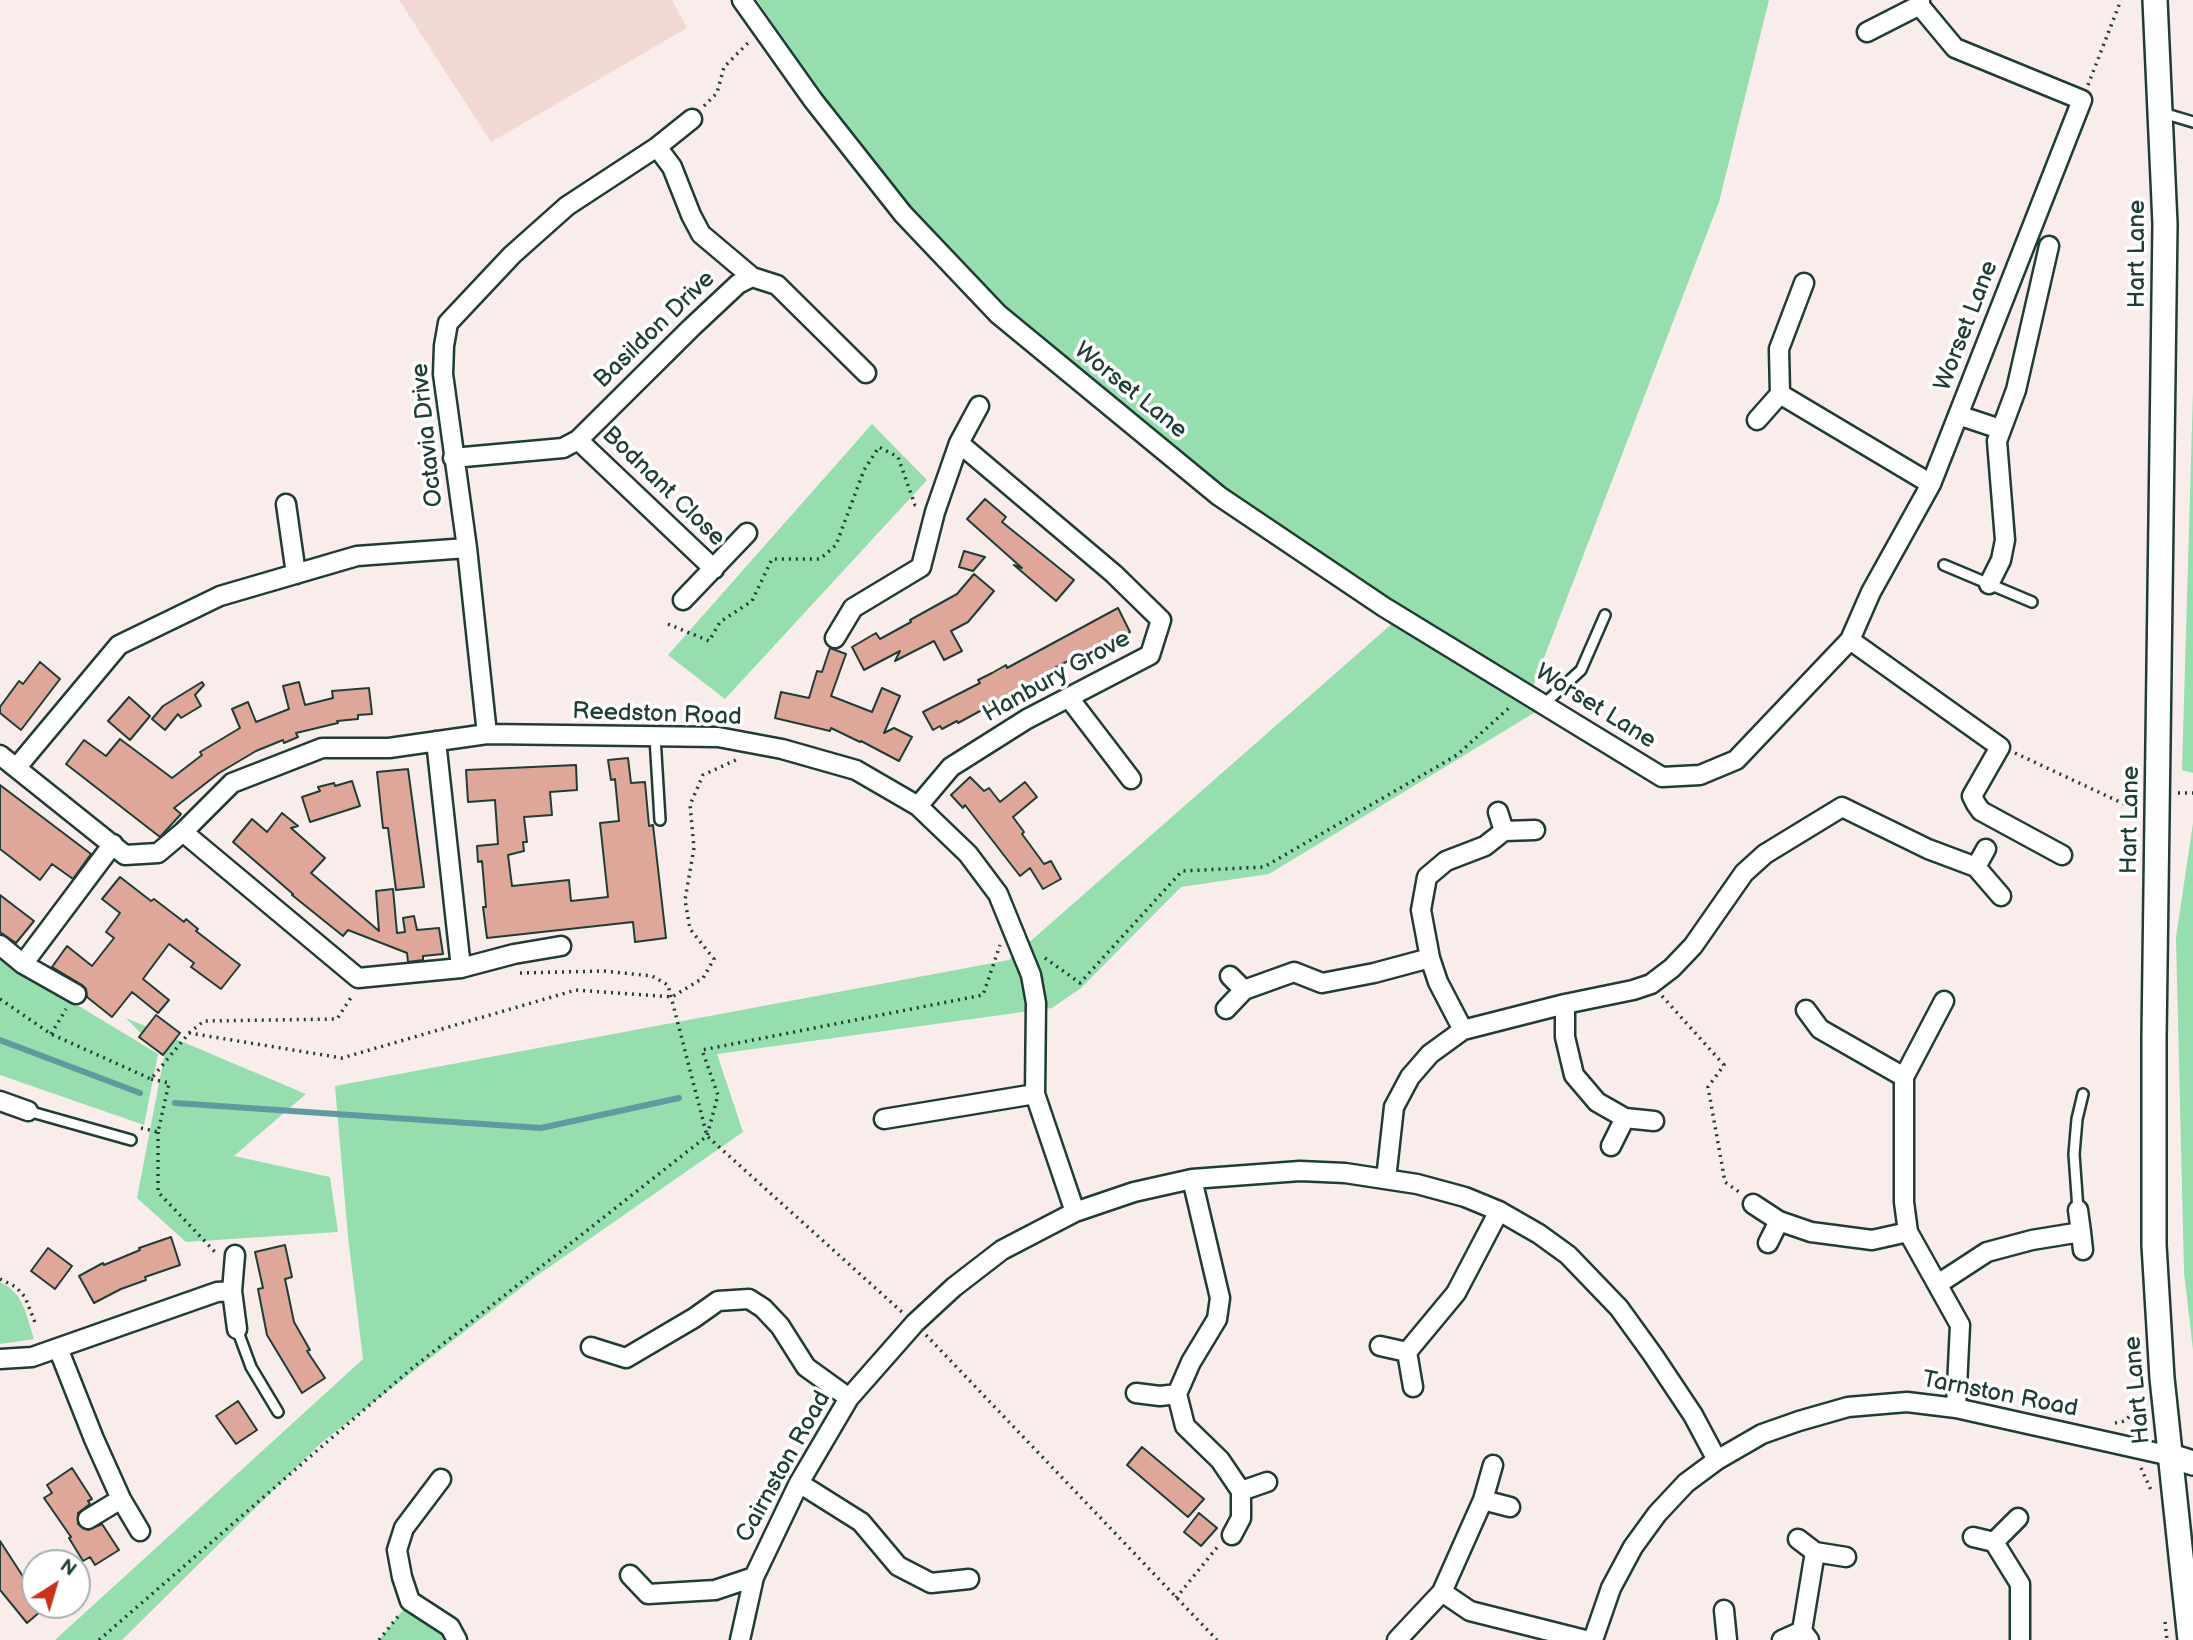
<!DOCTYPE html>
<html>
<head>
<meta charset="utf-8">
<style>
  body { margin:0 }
  #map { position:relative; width:2193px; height:1640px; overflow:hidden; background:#f9edeb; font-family:"Balsamiq Sans",sans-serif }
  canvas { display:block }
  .north { position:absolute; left:21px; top:1549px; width:70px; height:70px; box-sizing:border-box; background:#fff; border:2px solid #a5b1ae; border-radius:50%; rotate:37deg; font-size:19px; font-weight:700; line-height:28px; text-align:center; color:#1f3d34 }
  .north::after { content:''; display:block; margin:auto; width:24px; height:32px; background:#c8321e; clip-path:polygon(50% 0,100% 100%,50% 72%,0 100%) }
</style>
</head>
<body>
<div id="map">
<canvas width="2193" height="1640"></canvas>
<div class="north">N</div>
</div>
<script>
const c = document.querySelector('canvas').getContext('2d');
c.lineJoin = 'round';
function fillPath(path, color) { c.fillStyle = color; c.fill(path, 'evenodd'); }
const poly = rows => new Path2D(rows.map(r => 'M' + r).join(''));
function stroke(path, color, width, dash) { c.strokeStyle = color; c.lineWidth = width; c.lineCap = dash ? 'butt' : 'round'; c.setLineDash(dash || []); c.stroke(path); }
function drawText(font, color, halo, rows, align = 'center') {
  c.font = font + ' "Balsamiq Sans",sans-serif'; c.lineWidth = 7; c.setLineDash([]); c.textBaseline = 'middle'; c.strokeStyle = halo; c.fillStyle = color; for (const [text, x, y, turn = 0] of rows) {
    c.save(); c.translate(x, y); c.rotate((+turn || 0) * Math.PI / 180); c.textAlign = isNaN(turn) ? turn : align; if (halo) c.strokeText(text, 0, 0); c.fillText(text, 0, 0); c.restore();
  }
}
fillPath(poly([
  [399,0,672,0,687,28,491,142]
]), '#f1d8d3');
fillPath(poly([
  [757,0,1769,0,1719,202,1532,689,1388,600,1222,487,1002,303,910,215,819,92],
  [2193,391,2193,773,2182,770],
  [872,424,927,480,725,699,668,655],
  [1395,621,1537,711,1269,874,1181,887,1081,988,1052,1008,717,1054,743,1132,535,1277,321,1443,122,1640,55,1640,363,1359,348,1237,335,1086,1009,960],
  [2193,823,2193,1350,2184,1272,2176,937],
  [0,958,158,1054,144,1125,0,1075],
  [126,1018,306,1094,234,1156,330,1177,338,1232,186,1242,137,1198,164,1057],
  [0,1282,9,1287,18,1296,25,1310,34,1339,0,1344],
  [410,1601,457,1640,379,1640]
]), '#96dead');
stroke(poly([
  [0,1040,140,1093],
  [175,1103,541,1128,679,1098]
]), '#5f9aa1', 6);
const building = poly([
  [985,499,1006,517,1002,522,1074,580,1056,601,1014,565,1022,568,967,519,985,499],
  [964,551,985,557,973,571,959,567,964,551],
  [974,574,994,591,968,622,951,631,962,651,944,660,934,641,895,661,900,651,864,670,852,647,876,633,880,639,911,622,910,620,957,594,974,574],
  [1118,608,1130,632,1106,645,1104,642,1066,662,1051,670,1052,672,958,723,957,721,942,729,940,726,933,730,923,712,980,683,978,680,992,673,1006,665,1007,668,1118,608],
  [830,648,846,654,831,696,872,712,882,688,900,696,884,733,894,728,912,737,899,761,861,741,860,742,831,728,830,731,775,718,781,692,809,698,817,671,822,672,830,648],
  [40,662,60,679,21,730,0,713,0,707,19,681,23,684,40,662],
  [202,682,204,685,195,695,201,706,181,718,178,714,165,730,152,719,163,706,202,682],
  [299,682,305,705,333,698,332,691,369,688,372,714,358,715,358,719,337,721,338,723,296,733,298,737,284,743,283,740,256,751,219,773,174,808,181,814,160,837,66,764,84,740,106,756,120,739,172,778,202,755,200,752,240,728,232,709,248,702,256,722,289,709,283,686,299,682],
  [129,697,150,716,130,740,108,721,129,697],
  [628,758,631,783,645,782,649,826,653,825,666,938,635,942,633,922,487,938,483,907,486,907,482,861,478,862,477,846,498,844,495,800,468,802,466,770,576,765,577,790,550,792,552,815,524,817,527,842,523,842,524,851,508,855,512,886,569,880,571,901,608,897,600,823,619,821,615,779,611,780,608,760,628,758],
  [408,769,424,887,396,890,388,828,383,828,377,772,408,769],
  [970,777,984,791,989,788,1000,802,1025,782,1037,797,1013,817,1024,832,1022,834,1044,864,1051,861,1061,879,1043,889,1030,868,1020,876,965,805,963,808,951,795,970,777],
  [352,781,360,806,310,822,302,797,320,791,318,787,334,783,335,786,352,781],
  [0,785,91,854,73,879,52,864,40,880,0,849,0,785],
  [282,813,298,826,291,828,325,858,311,873,379,931,376,891,393,889,397,933,405,932,403,918,414,916,417,930,439,928,443,954,423,956,423,960,408,962,407,953,348,930,343,936,292,895,293,894,233,842,252,819,267,832,282,813],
  [120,877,151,901,154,899,184,922,186,919,198,929,196,931,240,965,221,989,191,967,194,963,169,944,143,979,169,1000,158,1013,132,992,112,1017,87,997,86,989,82,985,52,967,67,946,92,966,114,938,106,932,120,913,102,899,120,877],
  [0,895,34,921,16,943,0,932,0,895],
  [156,1015,180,1033,163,1055,139,1037,156,1015],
  [171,1237,180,1265,145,1277,146,1280,121,1289,94,1303,79,1276,103,1263,104,1265,140,1250,139,1248,171,1237],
  [285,1245,292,1277,285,1279,294,1322,310,1350,307,1351,325,1378,302,1393,267,1335,258,1289,263,1288,255,1252,285,1245],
  [48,1248,72,1266,55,1289,31,1271,48,1248],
  [238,1401,257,1430,236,1444,216,1416,238,1401],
  [1142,1447,1204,1499,1188,1517,1127,1465,1142,1447],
  [72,1468,92,1499,88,1501,90,1504,78,1513,78,1524,88,1530,102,1524,119,1550,95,1565,90,1557,83,1561,69,1538,71,1537,44,1498,52,1493,47,1485,72,1468],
  [1199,1513,1217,1528,1201,1546,1184,1532,1199,1513],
  [0,1541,35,1595,35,1605,48,1605,27,1623,0,1590,0,1541]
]);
fillPath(building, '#dfa69a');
stroke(building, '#1f3d34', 2);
const service = poly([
  [2163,113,2193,122],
  [1944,565,2032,602],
  [1544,704,1581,670,1605,615],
  [655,737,660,820],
  [28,1111,131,1140],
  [2078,1210,2074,1154,2077,1119,2083,1094],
  [237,1329,251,1367,278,1412]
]);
const minor = poly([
  [742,0,813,100,903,214,998,314,1219,496,1384,607,1662,777,1700,775,1736,760,1850,640,1871,592,1931,484,2082,100,1955,48,1920,6,1920,0],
  [1867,32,1920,5],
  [657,147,672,167,691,215,701,234,752,277],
  [1780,394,1931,484],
  [1958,415,2000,429],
  [1757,420,1780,394,1779,349,1804,283],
  [578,440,714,569],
  [453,458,563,448,578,440,691,328,738,284,752,277,777,285,866,373],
  [286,504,296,574],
  [1989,584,2001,560,2005,540,1997,441,2016,390,2049,246],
  [683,600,747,533],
  [835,638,853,608,921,567,935,512,959,443,979,406],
  [1850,640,2000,747,1972,796,1976,804,1981,811,2062,855],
  [1069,698,1131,779],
  [487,734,467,548,443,374,444,346,448,323,512,255,567,206,657,147,692,119],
  [436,741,461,968],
  [0,755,125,855,158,853,183,832,232,783,322,748,389,748,487,734,718,737,782,749,856,770,918,806,968,854,998,894,1031,975,1036,1003,1035,1094,1075,1212],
  [17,767,119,645,220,596,357,556,467,548],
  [918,806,951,767,1027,719,1150,655,1161,620,1114,574,959,443],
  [1498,812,1504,831],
  [183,832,358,978,461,968,514,954,561,946],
  [1976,867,1986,849],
  [0,945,23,964,76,994],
  [23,964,113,844],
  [1230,976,1244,990],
  [1565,1004,1565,1037,1574,1075,1597,1102,1625,1118,1654,1121],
  [1226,1009,1244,990,1294,972,1322,983,1374,973,1430,958],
  [1806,1010,1820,1029,1904,1077,1904,1202,1908,1232,1960,1325,1956,1408],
  [1463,1030,1438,982,1430,958,1421,910,1427,877,1446,861,1485,846,1504,831,1535,830],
  [1904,1077,1944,1001],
  [0,1101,28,1111],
  [884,1119,1035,1094],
  [1611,1146,1625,1118],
  [1192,1179,1220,1298,1217,1319,1191,1362,1177,1394,1185,1426,1220,1460,1241,1491,1241,1518,1232,1535],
  [1386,1179,1394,1107,1410,1077,1430,1054,1463,1030,1565,1004,1633,990,1651,984,1672,968,1693,946,1744,873,1765,854,1842,807,1928,849,1976,867,2001,896],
  [1753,1204,1779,1221,1811,1232,1872,1240,1908,1232],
  [2081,1232,2083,1250],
  [1768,1243,1779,1221],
  [235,1255,232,1291,237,1329],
  [1938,1284,1987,1252,2032,1240,2081,1232,2078,1210],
  [1380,1346,1407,1352,1413,1387],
  [591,1347,626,1358,694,1318,718,1301,749,1299,763,1308,780,1326,806,1367,849,1398],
  [58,1348,94,1439,121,1499,140,1531],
  [1407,1352,1456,1293,1499,1211],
  [0,1359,32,1357,217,1292,232,1291],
  [1136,1393,1160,1396,1177,1394],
  [441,1479,404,1528,397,1550,402,1577,410,1601,450,1627,457,1640],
  [799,1483,861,1522,898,1566,931,1583,969,1579],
  [1241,1491,1267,1482],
  [1483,1500,1510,1507],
  [88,1519,121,1499],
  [1973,1537,1994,1542,2018,1518],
  [1798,1539,1815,1552,1846,1557],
  [1994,1542,2020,1584,2020,1640],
  [630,1575,648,1594,715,1590,754,1577],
  [1442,1592,1483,1500,1493,1465],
  [1724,1610,1727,1640],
  [740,1640,754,1577,799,1483,849,1398,915,1323,954,1287,1002,1250,1075,1212,1134,1192,1192,1179,1300,1171,1345,1173,1417,1184,1465,1197,1499,1211,1539,1234,1568,1255,1619,1308,1653,1355,1693,1415,1717,1460],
  [1397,1640,1442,1592,1470,1611,1585,1640],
  [1593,1640,1611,1588,1633,1547,1657,1514,1686,1483,1717,1460,1762,1434,1799,1421,1848,1407,1907,1402,1956,1408,2171,1456],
  [1782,1640,1802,1631],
  [1809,1640,1802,1631,1815,1552]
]);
const tertiary = poly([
  [2155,0,2165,224,2154,1037,2154,1245,2162,1378,2190,1640],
  [2171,1456,2193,1463]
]);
stroke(service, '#1f3d34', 14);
stroke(minor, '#1f3d34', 23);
stroke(tertiary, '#1f3d34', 28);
stroke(poly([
  [2088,85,2121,0],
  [704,106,717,93,724,67,751,40],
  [668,624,709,641,720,622,752,601,772,559,820,559,836,545,864,470,879,447,898,457,915,505,920,507],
  [2015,753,2137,810],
  [2178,793,2193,793],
  [1045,958,1080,983,1182,871,1264,867,1457,755,1511,706],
  [520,973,604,971,652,976,668,985,707,1136,903,1313],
  [1662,996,1724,1065,1708,1087,1725,1182,1739,1192],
  [0,999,51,1034,151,1079,189,1033,342,1058,576,990,672,997,703,978,714,959,690,929,685,900,694,848,690,805,703,775,738,759],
  [189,1033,204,1021,337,1019,352,996],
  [51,1034,66,1009],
  [141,1128,158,1132,169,1083,151,1079],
  [158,1132,158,1192,216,1253],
  [0,1279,16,1287,25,1297,36,1325],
  [926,1335,1217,1640],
  [2115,1423,2125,1421,2141,1404,2141,1398],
  [2141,1468,2151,1490],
  [1176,1598,1219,1545],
  [2165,1622,2167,1640],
  [99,1640,411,1369,707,1136,718,1095,702,1050,983,995,1000,945],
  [379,1640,400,1614]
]), '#1f3d34', 3.5, [2, 5]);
stroke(service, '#fff', 9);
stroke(minor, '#fff', 18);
stroke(tertiary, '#fff', 23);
drawText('24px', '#1f3d34', '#fff', [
  ["Hart Lane",2138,254,-90],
  ["Worset Lane",1967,326,-69],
  ["Basildon Drive",655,330,-44],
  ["Worset Lane",1130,391,39],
  ["Octavia Drive",428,435,-96],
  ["Bodnant Close",663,487,44],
  ["Hanbury Grove",1057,677,-29],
  ["Worset Lane",1595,707,32],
  ["Reedston Road",657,715,2],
  ["Hart Lane",2131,820,-89],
  ["Hart Lane",2138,1390,-95],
  ["Tarnston Road",2000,1395,11],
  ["Cairnston Road",784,1467,-61]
]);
</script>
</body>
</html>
